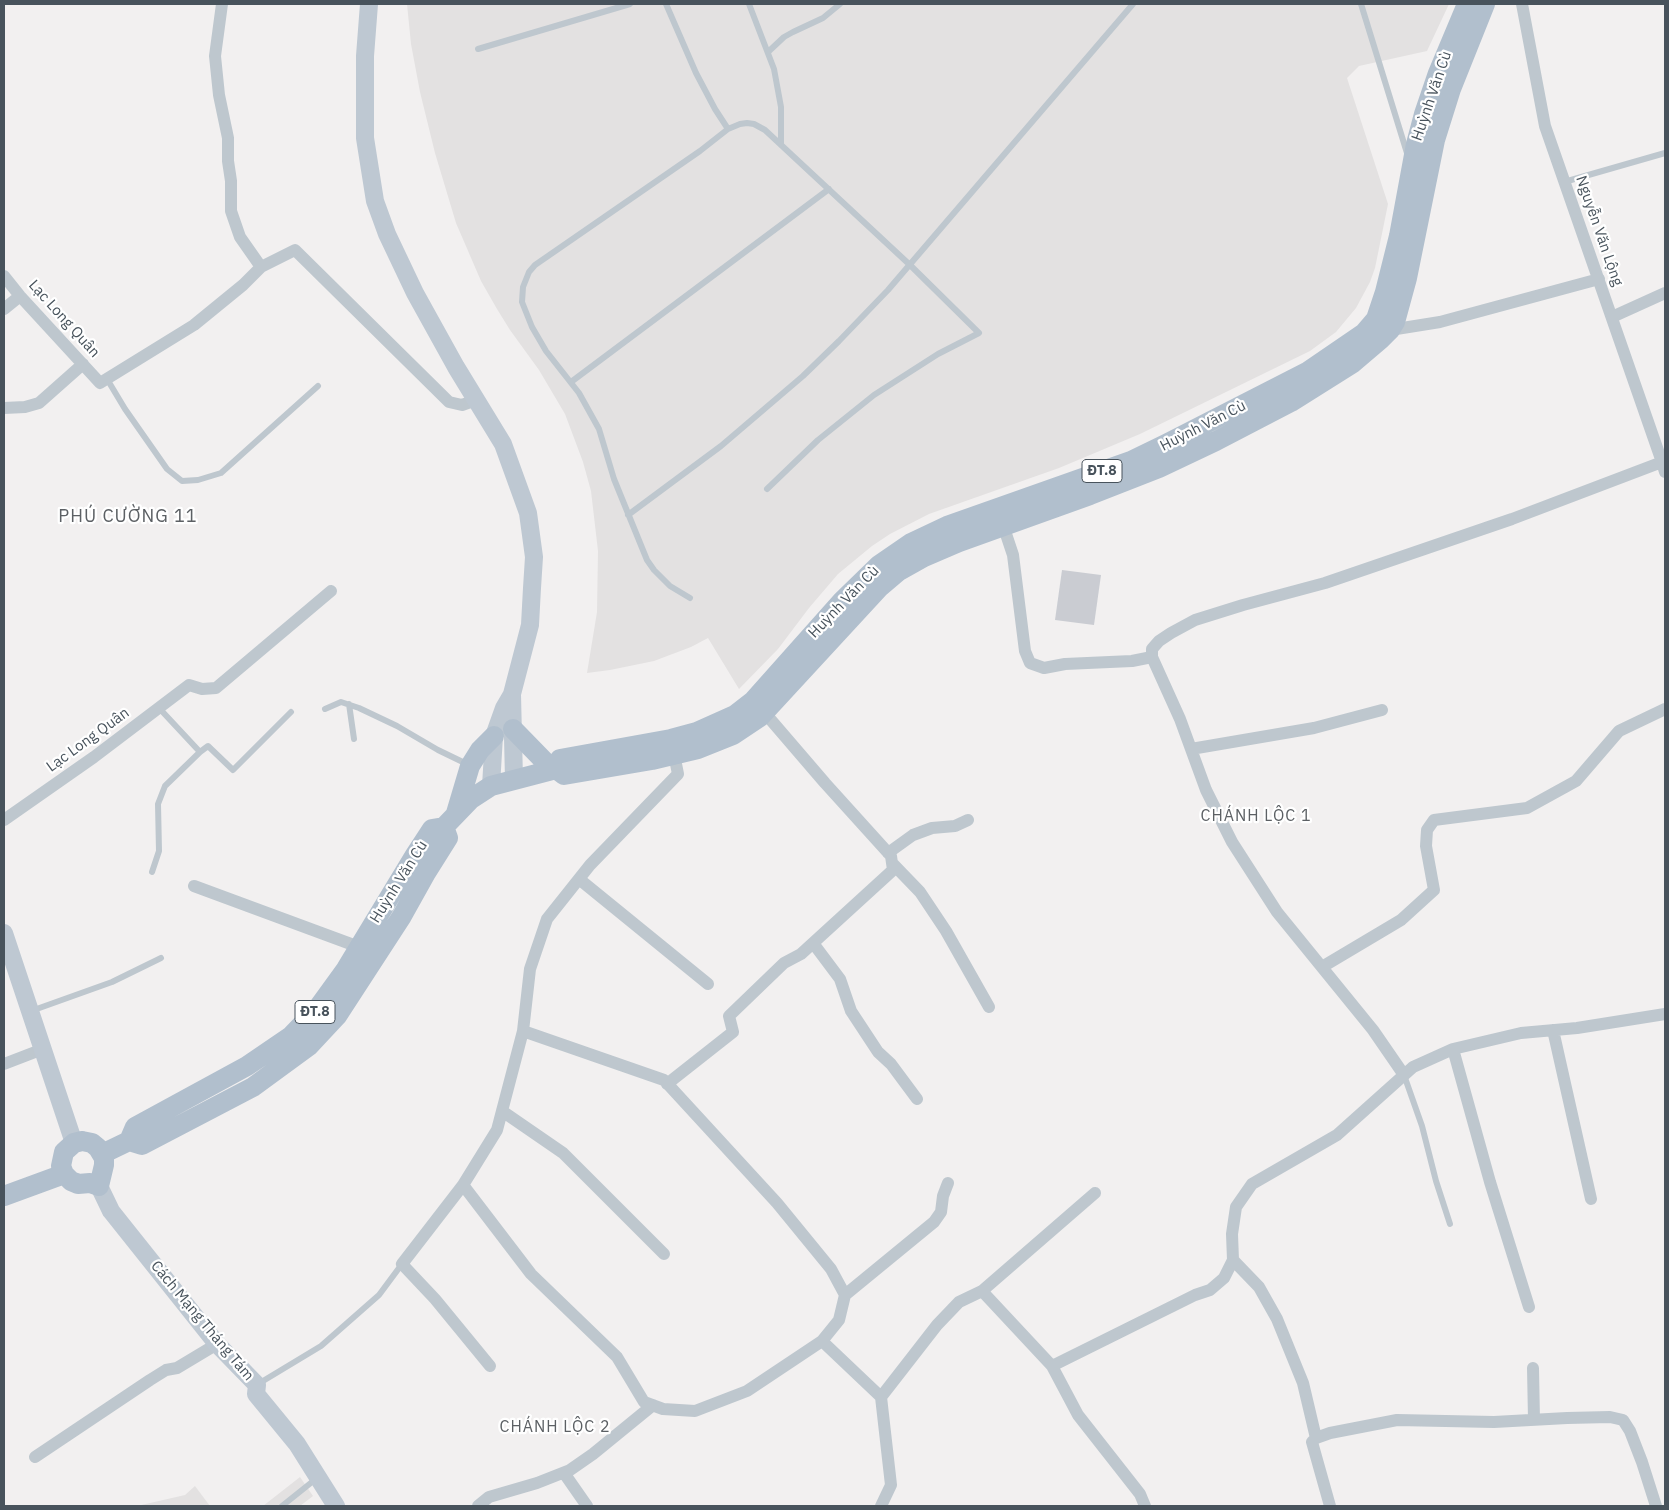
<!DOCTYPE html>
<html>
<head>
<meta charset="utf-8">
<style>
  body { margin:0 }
  #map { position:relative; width:1669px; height:1510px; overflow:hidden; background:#f2f0f0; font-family:"IBM Plex Sans",sans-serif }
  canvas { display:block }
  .frame { position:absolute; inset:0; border:5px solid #48535c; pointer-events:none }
</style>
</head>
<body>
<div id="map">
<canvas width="1669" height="1510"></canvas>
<div class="frame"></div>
</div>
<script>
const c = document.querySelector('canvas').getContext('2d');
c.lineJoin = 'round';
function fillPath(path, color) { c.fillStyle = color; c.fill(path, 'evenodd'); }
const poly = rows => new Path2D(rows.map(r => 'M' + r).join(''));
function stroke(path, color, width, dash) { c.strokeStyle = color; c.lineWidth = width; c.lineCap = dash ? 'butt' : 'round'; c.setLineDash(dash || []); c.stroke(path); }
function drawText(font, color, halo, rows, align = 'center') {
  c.font = font + ' "IBM Plex Sans",sans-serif'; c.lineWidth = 4.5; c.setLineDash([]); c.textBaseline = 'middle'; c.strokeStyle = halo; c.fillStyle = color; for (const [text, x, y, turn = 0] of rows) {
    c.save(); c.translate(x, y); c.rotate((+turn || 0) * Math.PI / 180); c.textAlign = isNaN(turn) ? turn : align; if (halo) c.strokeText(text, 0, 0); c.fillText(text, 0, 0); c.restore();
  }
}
fillPath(poly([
  [407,4,1449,4,1427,51,1359,66,1347,78,1388,204,1375,268,1370,282,1356,308,1336,332,1310,351,1140,434,1059,468,929,514,890,534,872,546,838,574,809,608,778,649,739,689,708,638,691,647,654,661,610,670,587,673,597,612,598,551,591,491,583,462,565,414,539,370,510,330,497,309,481,281,456,223,435,153,420,92,411,44],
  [300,1477,313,1496,300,1506,263,1506],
  [195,1486,210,1506,137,1506,185,1495]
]), '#e3e1e1');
fillPath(poly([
  [1062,570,1101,575,1094,625,1055,620]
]), '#caccd2');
stroke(poly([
  [666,4,696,73,715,109,728,129],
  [749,4,774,69,781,107,781,144],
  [1361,4,1407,153],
  [478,49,630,4],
  [768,52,784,37,793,32,823,18,840,4],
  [1564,182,1665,153],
  [107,379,125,409,167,469,182,481,198,480,221,473,318,386],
  [571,382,829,189],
  [628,515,721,446,803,376,839,341,888,290,1133,4],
  [690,598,670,586,654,570,647,560,614,479,599,429,579,393,546,351,532,327,522,302,523,287,529,272,535,265,700,151,728,129,740,124,747,123,754,124,765,130,910,265,979,333,938,354,874,395,818,440,767,489],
  [349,704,354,739],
  [159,708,200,752,208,746,233,770,291,712],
  [325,709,341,702,359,708,397,726,438,750,469,765],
  [152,872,159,851,158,804,165,786,200,752],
  [31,1011,112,982,161,958],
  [1404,1075,1422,1126,1436,1181,1450,1224],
  [258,1384,321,1346,379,1295,402,1264],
  [282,1506,317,1478]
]), '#bec7ce', 6);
stroke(poly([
  [222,4,215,56,219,95,228,138,228,161,231,181,231,211,240,237,261,267],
  [1522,4,1545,126,1662,462,1665,461],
  [4,276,20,296,100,383,194,325,243,285,261,267,295,250,449,402,462,405,476,400],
  [4,309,20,296],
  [1612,317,1665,293],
  [1390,330,1440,322,1599,279],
  [4,408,25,407,39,403,83,364],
  [1003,525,1013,555,1025,651,1030,663,1044,668,1065,664,1132,661,1152,657,1180,719,1206,790,1232,842,1277,912,1373,1030,1404,1075],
  [1152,657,1152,649,1159,641,1171,633,1195,620,1243,605,1325,583,1512,519,1662,462,1665,472],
  [1191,749,1314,728,1382,710],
  [4,820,94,757,189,685,202,689,216,688,331,591],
  [888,853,913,835,932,828,955,826,968,820],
  [893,864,920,892,946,931,989,1007],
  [579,879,708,984],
  [194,886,359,947],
  [813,943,840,979,851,1011,878,1052,891,1064,917,1099],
  [1322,967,1401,920,1434,890,1426,846,1427,830,1434,820,1527,808,1576,781,1619,731,1665,709],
  [1553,1030,1591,1199],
  [1453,1049,1490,1182,1529,1307],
  [4,1064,43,1049],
  [667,1084,733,1032,729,1016,784,963,801,954,893,870,891,856,825,783,764,712],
  [502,1111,563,1153,664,1254],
  [463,1185,531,1274,617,1357,644,1402,663,1409,695,1411,747,1391,822,1341,839,1320,845,1295,831,1269,777,1203,664,1080,523,1031],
  [1233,1260,1259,1287,1277,1319,1303,1383,1316,1438],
  [982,1291,1095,1193],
  [845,1295,934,1222,941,1212,943,1196,948,1183],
  [822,1341,881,1397,891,1485,881,1506],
  [490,1366,435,1299,402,1264,463,1185,497,1130,523,1031,530,969,547,919,590,865,678,774,673,749],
  [1052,1366,1078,1415,1140,1494,1145,1506],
  [1533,1368,1534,1420],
  [881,1397,937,1325,959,1302,982,1291,1052,1366,1195,1295,1210,1290,1224,1278,1233,1260,1232,1234,1236,1207,1252,1184,1337,1135,1413,1067,1453,1049,1521,1033,1577,1028,1665,1014],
  [35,1457,150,1380,166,1370,177,1368,217,1344],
  [564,1473,587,1506],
  [478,1506,489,1497,537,1483,570,1470,593,1454,653,1405],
  [1330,1506,1312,1442,1316,1438,1330,1433,1397,1420,1494,1422,1567,1418,1610,1417,1623,1420,1630,1431,1642,1462,1656,1506]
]), '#bec7ce', 12);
stroke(poly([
  [369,4,365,56,365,138,375,201,387,234,415,293,456,367,503,444,528,513,534,557,532,588,530,625,512,694,514,780],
  [491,786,494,736,504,708,511,696],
  [4,933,74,1143],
  [99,1186,111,1211,217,1344,257,1385,256,1394,297,1444,336,1506]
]), '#bec8d2', 18);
stroke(poly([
  [513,729,552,769],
  [556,769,564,775,652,760,698,749,733,735,760,717,879,588,899,571,924,557,959,542,1090,495,1159,468,1216,441,1291,402,1353,363,1380,340,1390,330,1395,322,1407,278,1435,140,1451,89,1485,4],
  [556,769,560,759,671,739,697,732,735,715,753,701,842,601,879,565,911,543,947,526,1131,461,1166,444,1307,372,1364,333,1376,319,1385,292,1399,236,1416,144,1424,114,1438,73,1467,4],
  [456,813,470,766,480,750,494,736],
  [82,1141,92,1143,98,1148,104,1158,104,1165,99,1186,90,1183,78,1184,71,1181,64,1174,61,1166,64,1152,74,1143,82,1141],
  [129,1141,135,1127,247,1066,291,1036,317,1009,346,969,415,855,432,829,444,827,471,799,491,786,556,769],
  [102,1154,129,1141,142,1145,253,1087,309,1046,337,1016,402,916,426,873,448,838,444,827],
  [4,1196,64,1174]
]), '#b1bfcd', 20);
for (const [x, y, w] of [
  [1102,471,40],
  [315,1012,40]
]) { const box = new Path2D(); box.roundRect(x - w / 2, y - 11.5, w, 23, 4); c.fillStyle = '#fff'; c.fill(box); stroke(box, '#48535c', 1); }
drawText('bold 14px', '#48535c', null, [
  ["ĐT.8",1102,471],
  ["ĐT.8",315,1012]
]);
drawText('15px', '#48535c', '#fff', [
  ["Huỳnh Văn Cù",1432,96,-71],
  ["Nguyễn Văn Lộng",1599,231,71],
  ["Lạc Long Quân",64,319,48],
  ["Huỳnh Văn Cù",1203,426,-27],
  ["Huỳnh Văn Cù",844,602,-46],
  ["Lạc Long Quân",88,740,-36],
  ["Huỳnh Văn Cù",399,882,-58],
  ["Cách Mạng Tháng Tám",202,1321,50]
]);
c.letterSpacing = '1px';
drawText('16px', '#5c6064', '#fff', [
  ["CHÁNH LỘC 1",1256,816],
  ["CHÁNH LỘC 2",555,1427]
]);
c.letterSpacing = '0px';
c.letterSpacing = '1px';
drawText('18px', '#5c6064', '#fff', [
  ["PHÚ CƯỜNG 11",128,517]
]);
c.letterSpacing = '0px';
</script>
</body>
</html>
